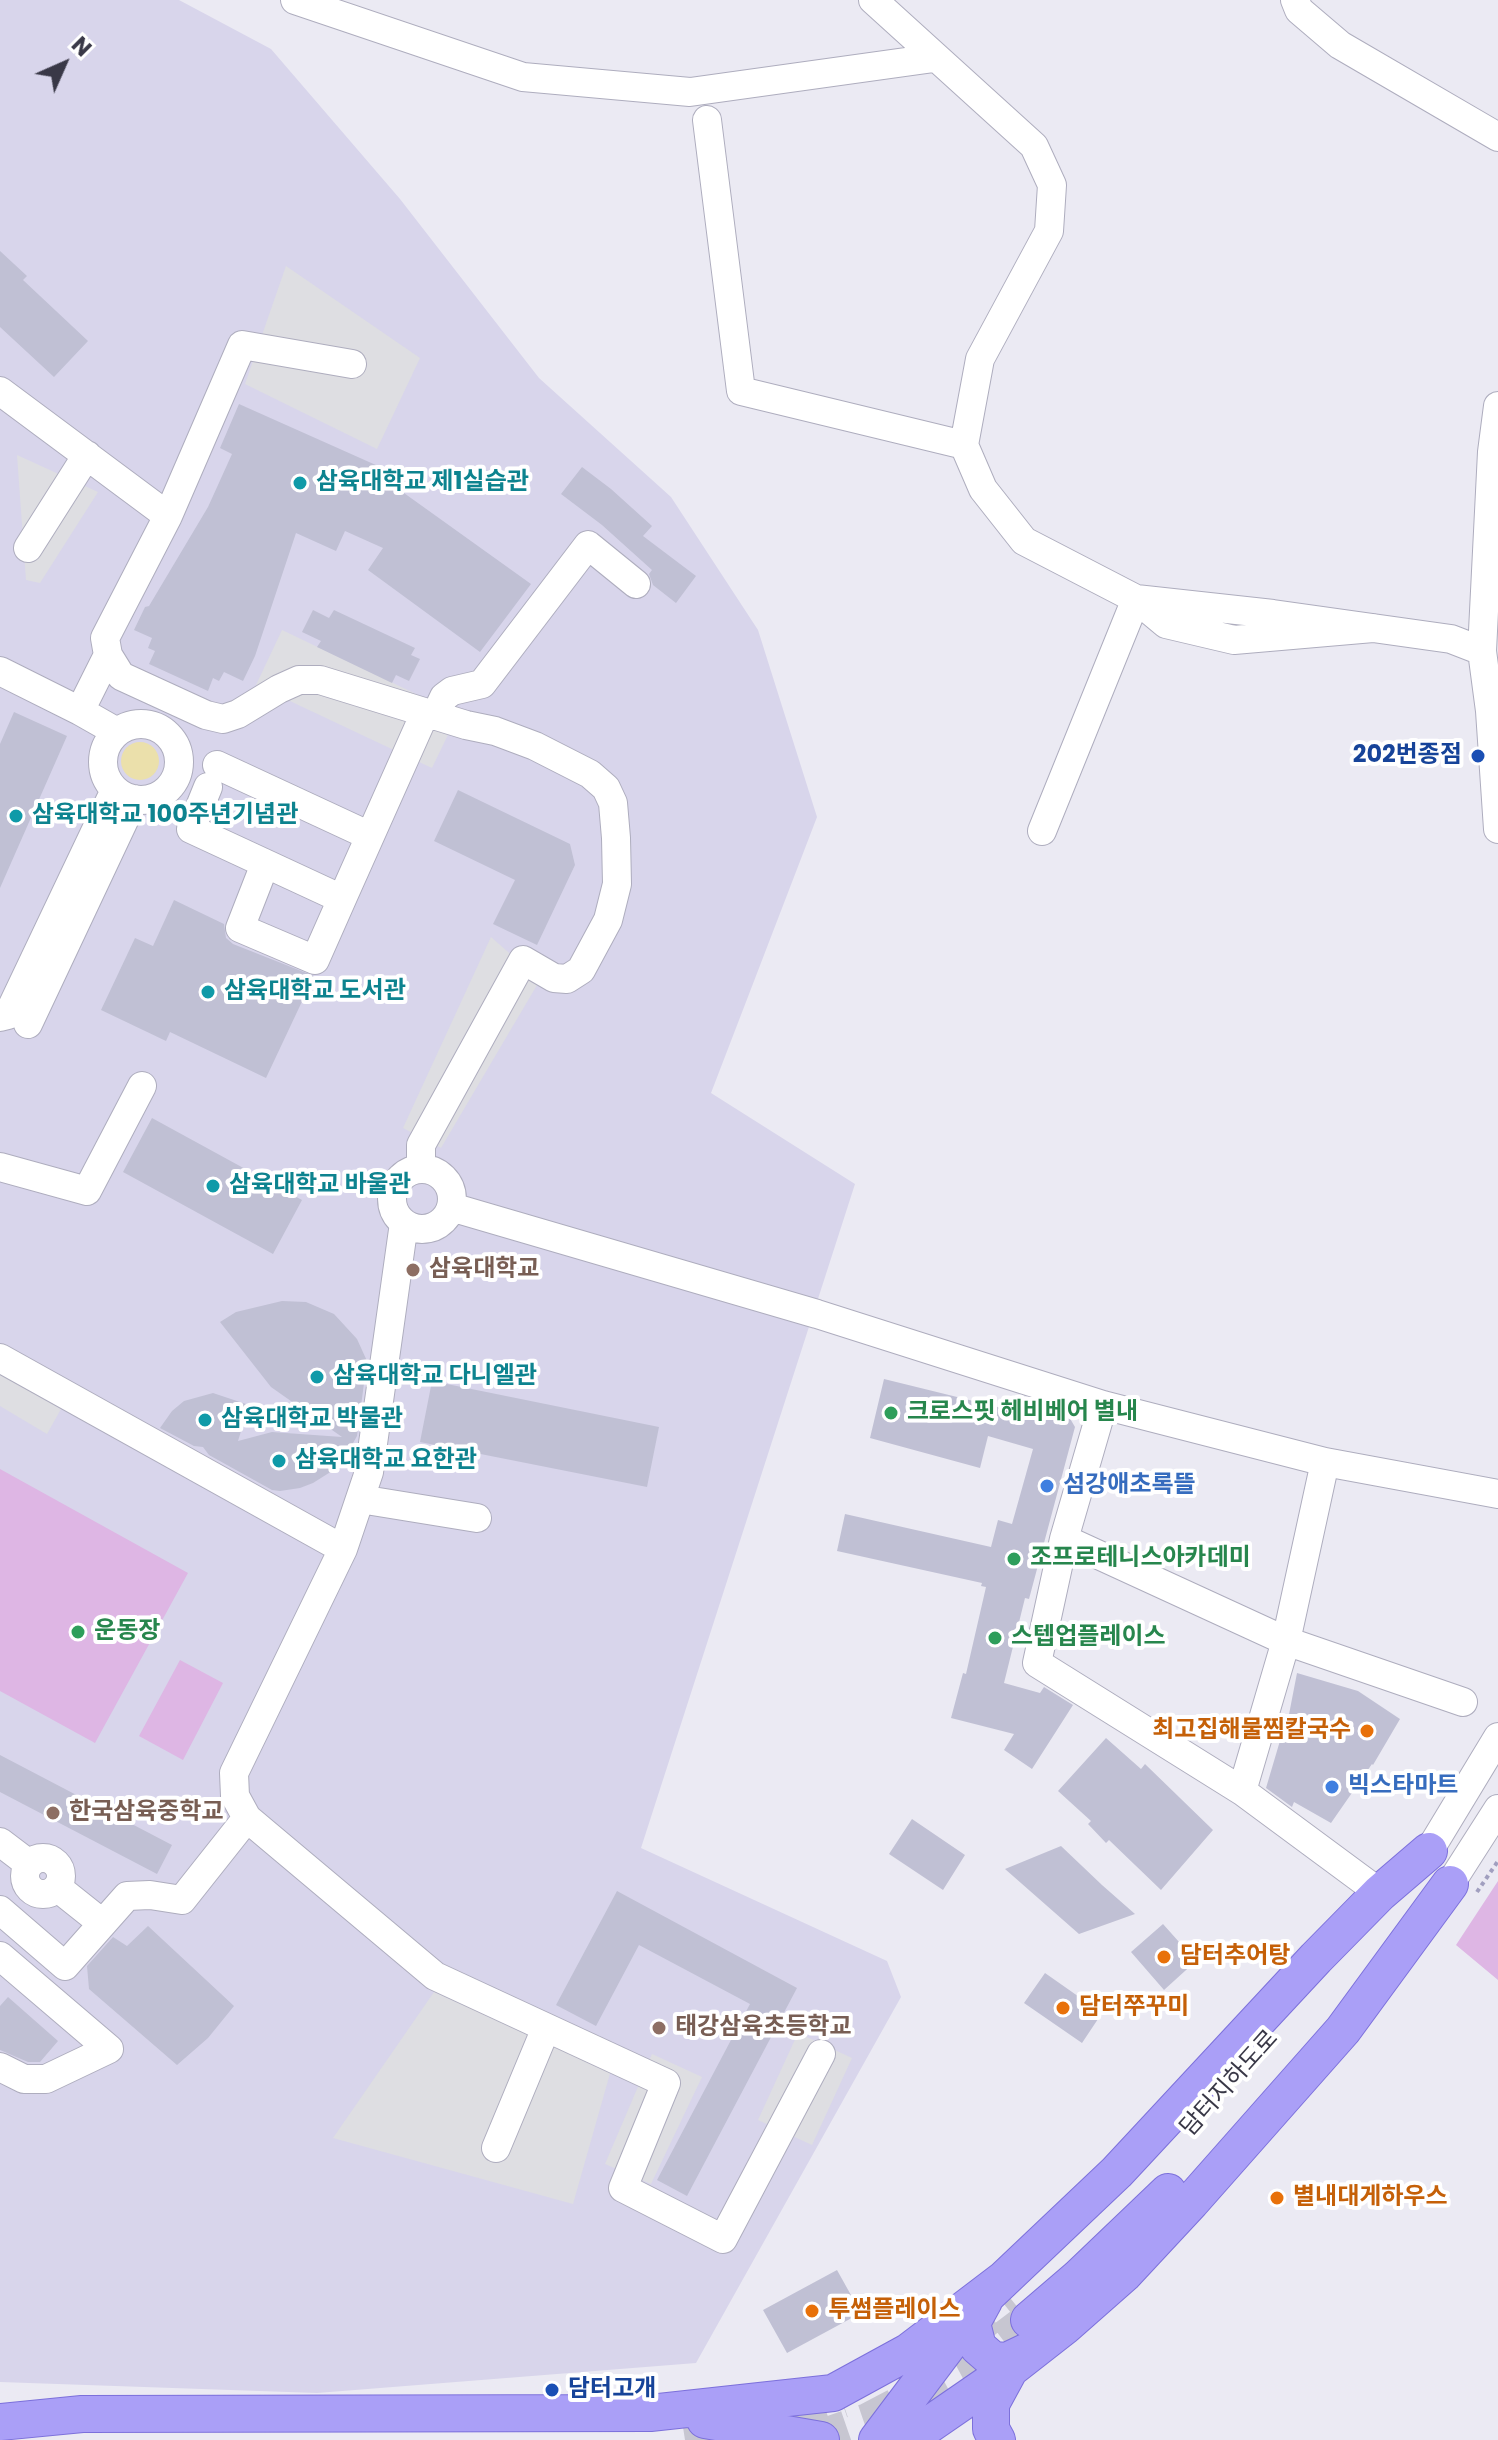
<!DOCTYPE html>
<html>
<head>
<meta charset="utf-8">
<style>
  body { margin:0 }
  #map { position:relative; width:1498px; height:2440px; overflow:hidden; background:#ebeaf3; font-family:Poppins,sans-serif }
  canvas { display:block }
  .north { position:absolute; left:24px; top:24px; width:80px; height:80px; -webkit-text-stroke:6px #fff; paint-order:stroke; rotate:45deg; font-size:22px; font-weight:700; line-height:32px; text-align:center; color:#393847 }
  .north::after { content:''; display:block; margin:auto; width:28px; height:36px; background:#393847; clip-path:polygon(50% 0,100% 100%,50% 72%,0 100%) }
</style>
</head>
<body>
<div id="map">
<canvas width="1498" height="2440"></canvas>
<div class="north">N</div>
</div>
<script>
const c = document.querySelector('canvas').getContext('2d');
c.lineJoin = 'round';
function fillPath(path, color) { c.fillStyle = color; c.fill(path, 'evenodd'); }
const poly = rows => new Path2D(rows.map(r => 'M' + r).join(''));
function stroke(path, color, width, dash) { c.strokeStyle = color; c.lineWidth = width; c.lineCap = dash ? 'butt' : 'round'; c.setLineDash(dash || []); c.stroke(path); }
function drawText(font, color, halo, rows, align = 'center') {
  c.font = font + ' Poppins,"Noto Sans KR",sans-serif'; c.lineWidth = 8; c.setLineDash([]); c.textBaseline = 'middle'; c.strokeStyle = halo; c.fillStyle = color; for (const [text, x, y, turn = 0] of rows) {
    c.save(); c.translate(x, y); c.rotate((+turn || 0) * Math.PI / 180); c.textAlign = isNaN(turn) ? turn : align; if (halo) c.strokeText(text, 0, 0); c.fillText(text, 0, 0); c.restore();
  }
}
fillPath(poly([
  [0,0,179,0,271,49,400,199,539,378,671,497,758,630,817,817,711,1093,855,1184,641,1848,887,1961,901,1997,696,2363,317,2393,0,2382]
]), '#d8d5eb');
fillPath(poly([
  [0,1469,188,1573,95,1743,0,1691],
  [180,1660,223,1683,183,1760,139,1736],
  [1498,1881,1498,1980,1456,1945]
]), '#deb6e4');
fillPath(poly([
  [286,266,420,358,377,449,245,384],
  [17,455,98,492,40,583,26,580],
  [282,630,458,714,432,768,256,685],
  [491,937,540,980,441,1148,403,1128],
  [0,1373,61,1409,47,1434,0,1406],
  [434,1992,611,2070,573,2204,333,2138],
  [798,2033,852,2058,812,2145,758,2120],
  [652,2054,702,2077,651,2184,605,2164]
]), '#dedee2');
fillPath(poly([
  '121 761a19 19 0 1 1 38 0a19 19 0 1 1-38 0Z'
]), '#ebe0ab');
fillPath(poly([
  [0,251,27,276,23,280,88,341,54,377,0,327],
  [239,404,387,470,383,478,531,584,480,652,368,570,383,548,345,531,336,551,296,533,255,656,243,681,224,672,219,681,213,678,208,691,149,664,155,651,148,648,152,638,134,630,145,607,149,606,208,507,232,454,220,448],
  [582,467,611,489,652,526,643,536,696,576,676,603,653,585,649,574,652,570,602,525,561,494],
  [313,610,329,618,334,610,415,648,411,655,420,659,409,681,396,675,392,683,317,647,321,641,302,632],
  [14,712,67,736,0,888,0,744],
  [458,790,570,844,575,865,537,945,493,924,515,880,434,841],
  [174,900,224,924,226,938,233,944,314,976,266,1078,170,1032,166,1041,101,1010,135,938,153,946],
  [152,1118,302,1200,273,1254,123,1172],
  [282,1301,306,1302,334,1314,357,1339,367,1361,357,1436,347,1454,350,1456,340,1466,313,1483,300,1488,280,1491,272,1490,209,1455,203,1447,194,1446,160,1428,172,1411,184,1401,213,1393,249,1405,238,1441,272,1432,342,1437,271,1387,220,1322,236,1312],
  [884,1379,1018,1412,1021,1401,1068,1415,1075,1427,1029,1599,1025,1598,1004,1683,1040,1693,1044,1687,1073,1705,1032,1769,1004,1750,1014,1734,951,1718,963,1673,966,1674,986,1587,981,1586,982,1583,837,1551,845,1514,991,1547,998,1520,1012,1524,1033,1449,988,1436,980,1468,870,1438],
  [432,1381,659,1427,647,1487,420,1442],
  [1297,1673,1358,1691,1400,1719,1373,1765,1372,1764,1331,1823,1294,1802,1292,1807,1266,1788,1282,1734,1285,1735],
  [1106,1738,1141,1769,1145,1764,1213,1830,1161,1890,1109,1840,1106,1843,1088,1824,1091,1821,1058,1791],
  [0,1755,172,1845,157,1874,0,1792],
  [912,1819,965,1855,943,1890,889,1854],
  [1061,1846,1102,1885,1135,1914,1079,1934,1005,1869],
  [617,1891,797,1988,687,2196,657,2180,750,2004,639,1945,596,2026,556,2005],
  [1163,1924,1196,1961,1164,1990,1131,1952],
  [148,1926,234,2006,208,2038,177,2065,89,1989,87,1966,113,1937,127,1946],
  [1045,1973,1102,2013,1082,2043,1024,2003],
  [8,1997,58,2041,40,2062,28,2062,0,2050,0,2006],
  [837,2270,861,2313,787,2353,763,2310]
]), '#c0c0d4');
stroke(poly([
  [962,2338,1011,2299],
  [685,2440,756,2429,842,2400],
  [813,2440,868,2421,962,2371,1029,2320]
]), '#c7c6d1', 36, [36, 18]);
const minor = poly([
  [295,0,523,77,690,92,934,58],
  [873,0,1034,146,1052,185,1049,231,980,359,964,445,983,489,1024,541,1136,599,1166,624,1234,640,1373,628],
  [1295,0,1299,10,1340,45,1498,137],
  [707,120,741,391,964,445],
  [0,391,168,516,105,638,108,655,121,676,206,715,223,719,238,714,279,689,299,680,320,680,466,725,495,731,535,746,590,774,606,788,613,803,616,838,617,884,608,920,581,970,567,979,554,978,523,960,421,1145,421,1169],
  [1498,406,1492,452,1482,651,1490,711,1498,829],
  [168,516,242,345,352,364],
  [28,548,87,455],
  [1136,599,1273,614,1451,639,1482,651],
  [108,655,80,711,117,732],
  [0,671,80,711],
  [435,716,444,697,452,691,482,684,588,545,636,584],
  '103 762a38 38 0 1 1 76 0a38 38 0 1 1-76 0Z',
  [217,765,370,836],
  [208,787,191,829,342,899,425,713],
  [1042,831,1136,599],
  [265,864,240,928,315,960,342,899],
  [0,1017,8,1015,115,790],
  [28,1024,134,799],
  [0,1167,87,1191,142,1086],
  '392 1199a30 30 0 1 1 60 0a30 30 0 1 1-60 0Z',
  [451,1207,817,1314,1103,1405,1325,1462,1498,1494],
  [0,1358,343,1549,369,1472,404,1223],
  [1103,1405,1064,1539,1037,1663,1242,1791,1380,1893],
  [360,1499,477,1518],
  [1064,1539,1286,1641,1463,1702],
  [343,1549,234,1773,235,1796,247,1818,435,1976,666,2083,623,2188,723,2239,821,2054],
  [1242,1791,1286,1641,1325,1462],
  [0,1842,29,1864],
  [1429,1851,1498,1737],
  '25 1876a18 18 0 1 1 36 0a18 18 0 1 1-36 0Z',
  [1450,1884,1498,1809],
  [58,1888,102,1923],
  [0,1910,65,1966,127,1896,150,1895,182,1900,247,1818],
  [0,1956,109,2049,46,2079,24,2079,0,2067],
  [496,2148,546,2028]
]);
const major = poly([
  [984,2301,972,2323,978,2347,993,2360,1007,2361,1030,2350],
  [1029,2320,1078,2278,1168,2192],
  [705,2420,821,2440],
  [0,2422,82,2414,650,2413,833,2393,908,2352,1004,2279],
  [877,2440,983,2299,1117,2172,1316,1958,1380,1893,1429,1851],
  [907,2440,1010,2369,1065,2326,1124,2274,1191,2202,1343,2030,1450,1884],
  [997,2440,991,2429,991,2404,1010,2369]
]);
stroke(minor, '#aeadbe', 30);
stroke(major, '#7c70db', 38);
stroke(poly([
  [1477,1892,1498,1861]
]), '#a19fbf', 4, [4, 4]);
stroke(minor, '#fff', 28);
stroke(major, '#aa9ff7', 36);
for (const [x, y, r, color] of [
  [300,483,8,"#0f9aa8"],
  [1478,756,8,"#1a4fb4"],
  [16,816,8,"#0f9aa8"],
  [208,992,8,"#0f9aa8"],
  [213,1186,8,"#0f9aa8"],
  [413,1270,8,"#8d6e63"],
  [317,1377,8,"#0f9aa8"],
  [891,1413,8,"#2e9e5b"],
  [205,1420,8,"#0f9aa8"],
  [279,1461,8,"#0f9aa8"],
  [1047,1486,8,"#3f7fe0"],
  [1014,1559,8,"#2e9e5b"],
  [78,1632,8,"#2e9e5b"],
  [995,1638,8,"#2e9e5b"],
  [1367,1731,8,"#e8710a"],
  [1332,1787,8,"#3f7fe0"],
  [53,1813,8,"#8d6e63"],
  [1164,1957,8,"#e8710a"],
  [1063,2008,8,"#e8710a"],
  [659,2028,8,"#8d6e63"],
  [1277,2198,8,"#e8710a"],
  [812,2311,8,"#e8710a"],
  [552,2390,8,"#1a4fb4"]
]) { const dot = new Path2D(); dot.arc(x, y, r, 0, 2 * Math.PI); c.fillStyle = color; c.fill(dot); stroke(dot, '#fff', 3); }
drawText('bold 24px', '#0d838f', '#fff', [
  ["삼육대학교 제1실습관",316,483],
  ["삼육대학교 100주년기념관",32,816],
  ["삼육대학교 도서관",224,992],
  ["삼육대학교 바울관",229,1186],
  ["삼육대학교 다니엘관",333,1377],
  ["삼육대학교 박물관",221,1420],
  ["삼육대학교 요한관",295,1461]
], 'left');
drawText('bold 24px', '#164399', '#fff', [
  ["202번종점",1462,756],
  ["담터고개",568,2390,"left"]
], 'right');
drawText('bold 24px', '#785e54', '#fff', [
  ["삼육대학교",429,1270],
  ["한국삼육중학교",69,1813],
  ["태강삼육초등학교",675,2028]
], 'left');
drawText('bold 24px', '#27864d', '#fff', [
  ["크로스핏 헤비베어 별내",907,1413],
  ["조프로테니스아카데미",1030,1559],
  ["운동장",94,1632],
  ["스텝업플레이스",1011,1638]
], 'left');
drawText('bold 24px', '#366cbe', '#fff', [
  ["섬강애초록뜰",1063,1486],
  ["빅스타마트",1348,1787]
], 'left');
drawText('bold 24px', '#c56008', '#fff', [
  ["최고집해물찜칼국수",1351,1731,"right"],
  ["담터추어탕",1180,1957],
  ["담터쭈꾸미",1079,2008],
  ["별내대게하우스",1293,2198],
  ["투썸플레이스",828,2311]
], 'left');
drawText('24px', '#393847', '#fff', [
  ["담터지하도로",1230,2084,-48]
]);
</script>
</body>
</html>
